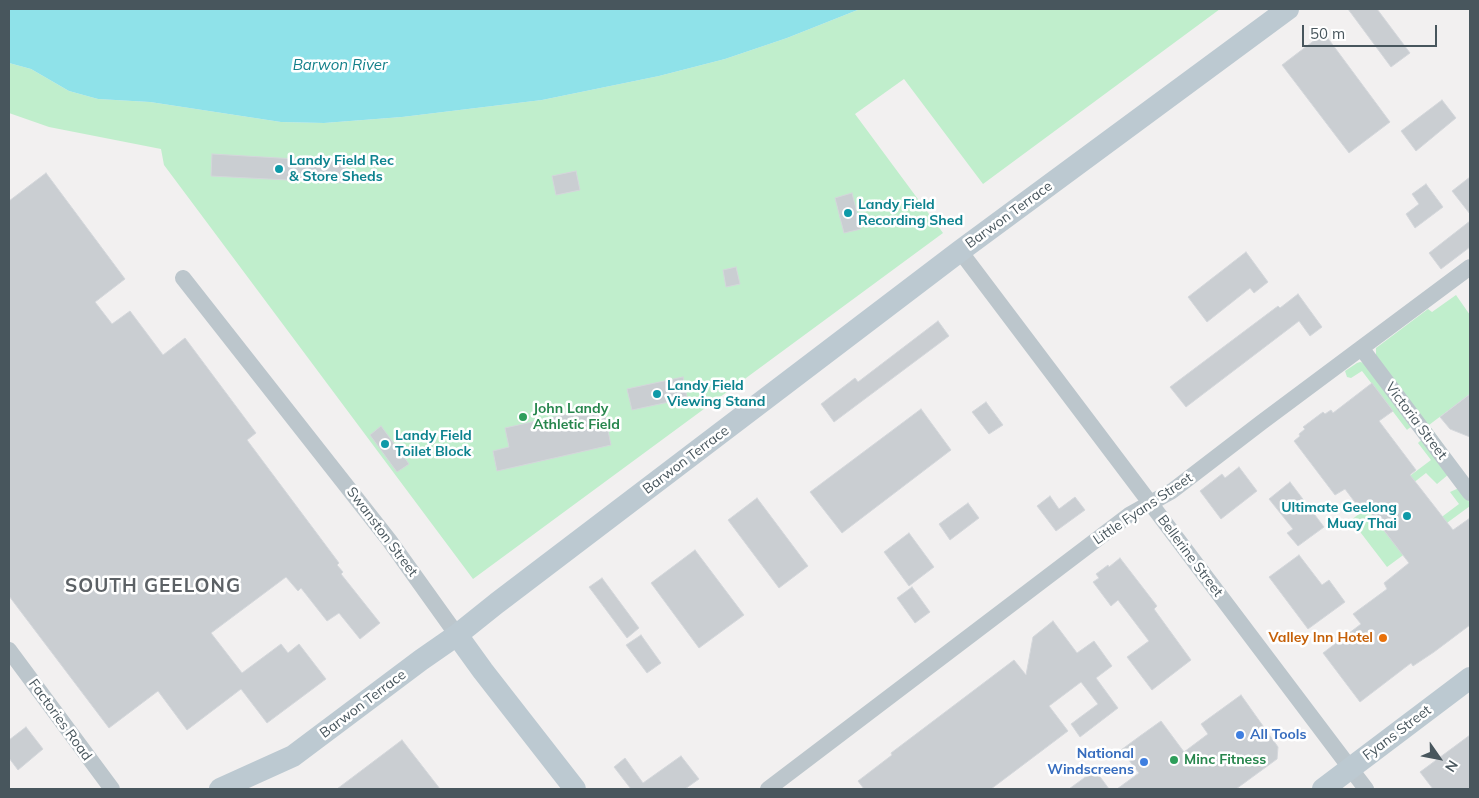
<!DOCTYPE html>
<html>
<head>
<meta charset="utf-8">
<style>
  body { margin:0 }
  #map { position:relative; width:1479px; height:798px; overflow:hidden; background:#f2f0f0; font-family:Mulish,sans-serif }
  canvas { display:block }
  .frame { position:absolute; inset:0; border:10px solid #48565d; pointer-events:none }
  .north { position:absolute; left:1414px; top:733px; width:50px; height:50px; -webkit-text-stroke:4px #fff; paint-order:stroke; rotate:123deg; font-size:14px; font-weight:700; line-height:20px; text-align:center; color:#48565d }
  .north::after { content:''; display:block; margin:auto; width:18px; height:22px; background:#48565d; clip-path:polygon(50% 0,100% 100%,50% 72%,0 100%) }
  .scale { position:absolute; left:1302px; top:25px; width:135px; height:22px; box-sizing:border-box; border:2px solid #48565d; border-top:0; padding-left:6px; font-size:15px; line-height:18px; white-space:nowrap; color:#48565d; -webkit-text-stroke:4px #fff; paint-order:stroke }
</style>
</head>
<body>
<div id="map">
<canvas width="1479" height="798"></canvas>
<div class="frame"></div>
<div class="north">N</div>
<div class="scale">50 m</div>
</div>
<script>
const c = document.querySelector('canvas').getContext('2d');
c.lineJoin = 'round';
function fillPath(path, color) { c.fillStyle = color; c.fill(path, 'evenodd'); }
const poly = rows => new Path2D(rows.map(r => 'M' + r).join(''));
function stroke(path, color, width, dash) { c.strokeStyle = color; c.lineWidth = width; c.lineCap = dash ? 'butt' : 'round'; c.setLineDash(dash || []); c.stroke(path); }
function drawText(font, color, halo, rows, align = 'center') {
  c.font = font + ' Mulish,sans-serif'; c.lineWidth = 5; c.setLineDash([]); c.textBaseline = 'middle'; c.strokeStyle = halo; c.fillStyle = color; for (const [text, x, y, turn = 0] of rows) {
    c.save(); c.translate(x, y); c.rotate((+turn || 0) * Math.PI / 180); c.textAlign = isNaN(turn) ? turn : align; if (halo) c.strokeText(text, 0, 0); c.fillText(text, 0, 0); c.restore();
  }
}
fillPath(poly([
  [860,9,1220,9,983,184,904,79,855,114,943,233,473,579,164,165,161,149,49,127,9,113,9,63,31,69,69,91,98,99,150,102,281,122,324,123,402,117,542,100,659,76,725,59,787,38],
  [1456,295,1470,315,1470,394,1429,425,1445,447,1376,361,1376,348,1428,309,1432,312],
  [1360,362,1365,363,1411,427,1408,429,1407,430,1362,371,1351,378,1347,377,1345,371,1357,363],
  [1420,441,1423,441,1449,474,1437,484,1426,473,1372,515,1399,549,1459,504,1450,492,1459,488,1470,503,1470,506,1387,567,1351,520,1431,460,1418,443]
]), '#c0eecc');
fillPath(poly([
  [9,9,860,9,787,38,725,59,659,76,542,100,402,117,324,123,281,122,150,102,98,99,69,91,31,69,9,63]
]), '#8fe2e9');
const building = poly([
  [1348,9,1377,9,1410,53,1391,67,1348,9],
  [1324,33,1390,122,1349,153,1282,65,1324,33],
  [1442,100,1456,118,1416,151,1401,131,1442,100],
  [212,154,346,162,346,183,211,176,212,154],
  [576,171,580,190,556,195,552,176,576,171],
  [46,173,125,279,95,302,112,324,130,311,163,355,185,338,256,433,247,440,339,563,337,565,343,572,341,574,380,623,360,639,339,613,327,621,301,588,298,591,286,577,211,633,242,673,281,644,288,653,299,644,326,679,267,723,241,689,187,730,158,691,109,728,9,596,9,201,46,173],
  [1470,177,1470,214,1452,191,1470,177],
  [1426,184,1443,207,1415,228,1406,214,1419,204,1412,194,1426,184],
  [852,193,861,229,844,233,835,198,852,193],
  [1470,221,1470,247,1441,269,1429,253,1470,221],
  [1246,252,1268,282,1254,293,1250,288,1207,322,1188,297,1246,252],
  [736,267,740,284,726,287,723,270,736,267],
  [1298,294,1322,327,1310,336,1299,321,1186,407,1170,387,1278,306,1280,308,1298,294],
  [938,321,949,336,834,422,821,404,855,378,858,382,938,321],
  [683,377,687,398,632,410,627,389,683,377],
  [1372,383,1393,411,1379,421,1416,470,1410,475,1453,530,1470,518,1470,625,1434,652,1413,666,1411,663,1360,702,1323,653,1361,624,1353,614,1387,589,1384,583,1409,563,1362,502,1357,505,1345,489,1335,495,1294,441,1300,436,1299,434,1305,429,1303,427,1323,412,1325,414,1331,410,1333,413,1372,383],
  [1470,394,1470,437,1450,429,1440,417,1470,394],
  [986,402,1003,425,989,434,972,412,986,402],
  [921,409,951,450,842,533,810,492,921,409],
  [581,411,604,412,611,445,497,471,493,451,509,447,505,428,581,411],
  [381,426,409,464,397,472,370,435,381,426],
  [1239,467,1257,491,1221,519,1200,491,1222,474,1225,478,1239,467],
  [1290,482,1324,527,1298,546,1287,533,1293,529,1269,499,1290,482],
  [1050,496,1059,509,1075,497,1085,510,1056,531,1037,506,1050,496],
  [757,498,808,566,779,588,728,520,757,498],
  [968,503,979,518,950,540,939,524,968,503],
  [909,533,934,567,909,586,884,552,909,533],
  [695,550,744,615,699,648,651,583,695,550],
  [1299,555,1322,585,1329,580,1345,602,1308,629,1269,577,1299,555],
  [1120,558,1157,606,1154,609,1191,660,1152,690,1127,657,1149,641,1118,600,1111,606,1093,582,1099,578,1096,574,1108,565,1109,567,1120,558],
  [602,578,639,628,627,638,589,587,602,578],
  [912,587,930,612,915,623,897,598,912,587],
  [1053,621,1077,653,1094,641,1112,666,1096,678,1118,708,1080,737,1071,724,1098,704,1081,682,1049,706,1068,731,991,789,864,789,858,781,892,755,891,753,1014,660,1026,675,1033,637,1053,621],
  [641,635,661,663,647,673,626,645,641,635],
  [1241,695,1278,747,1277,759,1236,789,1117,789,1139,773,1121,750,1140,736,1161,721,1184,752,1208,734,1201,724,1241,695],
  [26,727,43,749,18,770,9,758,9,740,26,727],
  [1470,735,1470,789,1433,789,1420,772,1470,735],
  [402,740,440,789,337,789,402,740],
  [681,756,699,779,685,789,631,789,614,767,625,758,643,783,681,756],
  [1095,770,1109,789,1069,789,1095,770]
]);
fillPath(building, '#caced2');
stroke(building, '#d4d7db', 1);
stroke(poly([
  [960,251,1366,789],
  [183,278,389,540,457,635],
  [1362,349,1470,493],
  [9,650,112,789],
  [768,789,1129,515,1172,491,1262,422,1470,267]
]), '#bcc6cc', 16);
stroke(poly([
  [457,635,483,671,575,789],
  [220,789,293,756,421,660,457,635,497,603,960,251,1288,9],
  [1323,789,1470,678]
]), '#bcc9d1', 22);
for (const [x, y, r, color] of [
  [279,169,5,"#0f9aa8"],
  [848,213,5,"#0f9aa8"],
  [657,394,5,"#0f9aa8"],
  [523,417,5,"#2e9e5b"],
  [385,444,5,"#0f9aa8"],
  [1407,516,5,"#0f9aa8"],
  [1383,638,5,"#e8710a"],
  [1240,735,5,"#3f7fe0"],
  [1174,760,5,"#2e9e5b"],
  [1144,762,5,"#3f7fe0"]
]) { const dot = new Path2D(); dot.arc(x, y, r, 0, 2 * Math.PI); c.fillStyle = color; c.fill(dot); stroke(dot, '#fff', 2); }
drawText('bold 14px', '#0d838f', '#fff', [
  ["Landy Field Rec",289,161],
  ["& Store Sheds",289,177],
  ["Landy Field",858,205],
  ["Recording Shed",858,221],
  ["Landy Field",667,386],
  ["Viewing Stand",667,402],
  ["Landy Field",395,436],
  ["Toilet Block",395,452],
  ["Ultimate Geelong",1397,508,"right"],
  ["Muay Thai",1397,524,"right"]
], 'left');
drawText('14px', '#48565d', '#fff', [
  ["Barwon Terrace",1009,215,-36],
  ["Victoria Street",1416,421,53],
  ["Barwon Terrace",686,460,-37],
  ["Little Fyans Street",1143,509,-34],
  ["Swanston Street",382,532,53],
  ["Bellerine Street",1190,556,53],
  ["Barwon Terrace",363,704,-37],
  ["Factories Road",60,720,54],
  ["Fyans Street",1397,733,-37]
]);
drawText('bold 14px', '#27864d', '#fff', [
  ["John Landy",533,409],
  ["Athletic Field",533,425],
  ["Minc Fitness",1184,760]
], 'left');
drawText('bold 14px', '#c56008', '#fff', [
  ["Valley Inn Hotel",1373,638]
], 'right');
drawText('bold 14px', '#366cbe', '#fff', [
  ["All Tools",1250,735],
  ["National",1134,754,"right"],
  ["Windscreens",1134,770,"right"]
], 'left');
drawText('italic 15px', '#117f89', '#fff', [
  ["Barwon River",340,65]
]);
c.letterSpacing = '1px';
drawText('bold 19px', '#5c6165', '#fff', [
  ["SOUTH GEELONG",153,586]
]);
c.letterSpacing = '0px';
</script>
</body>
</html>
